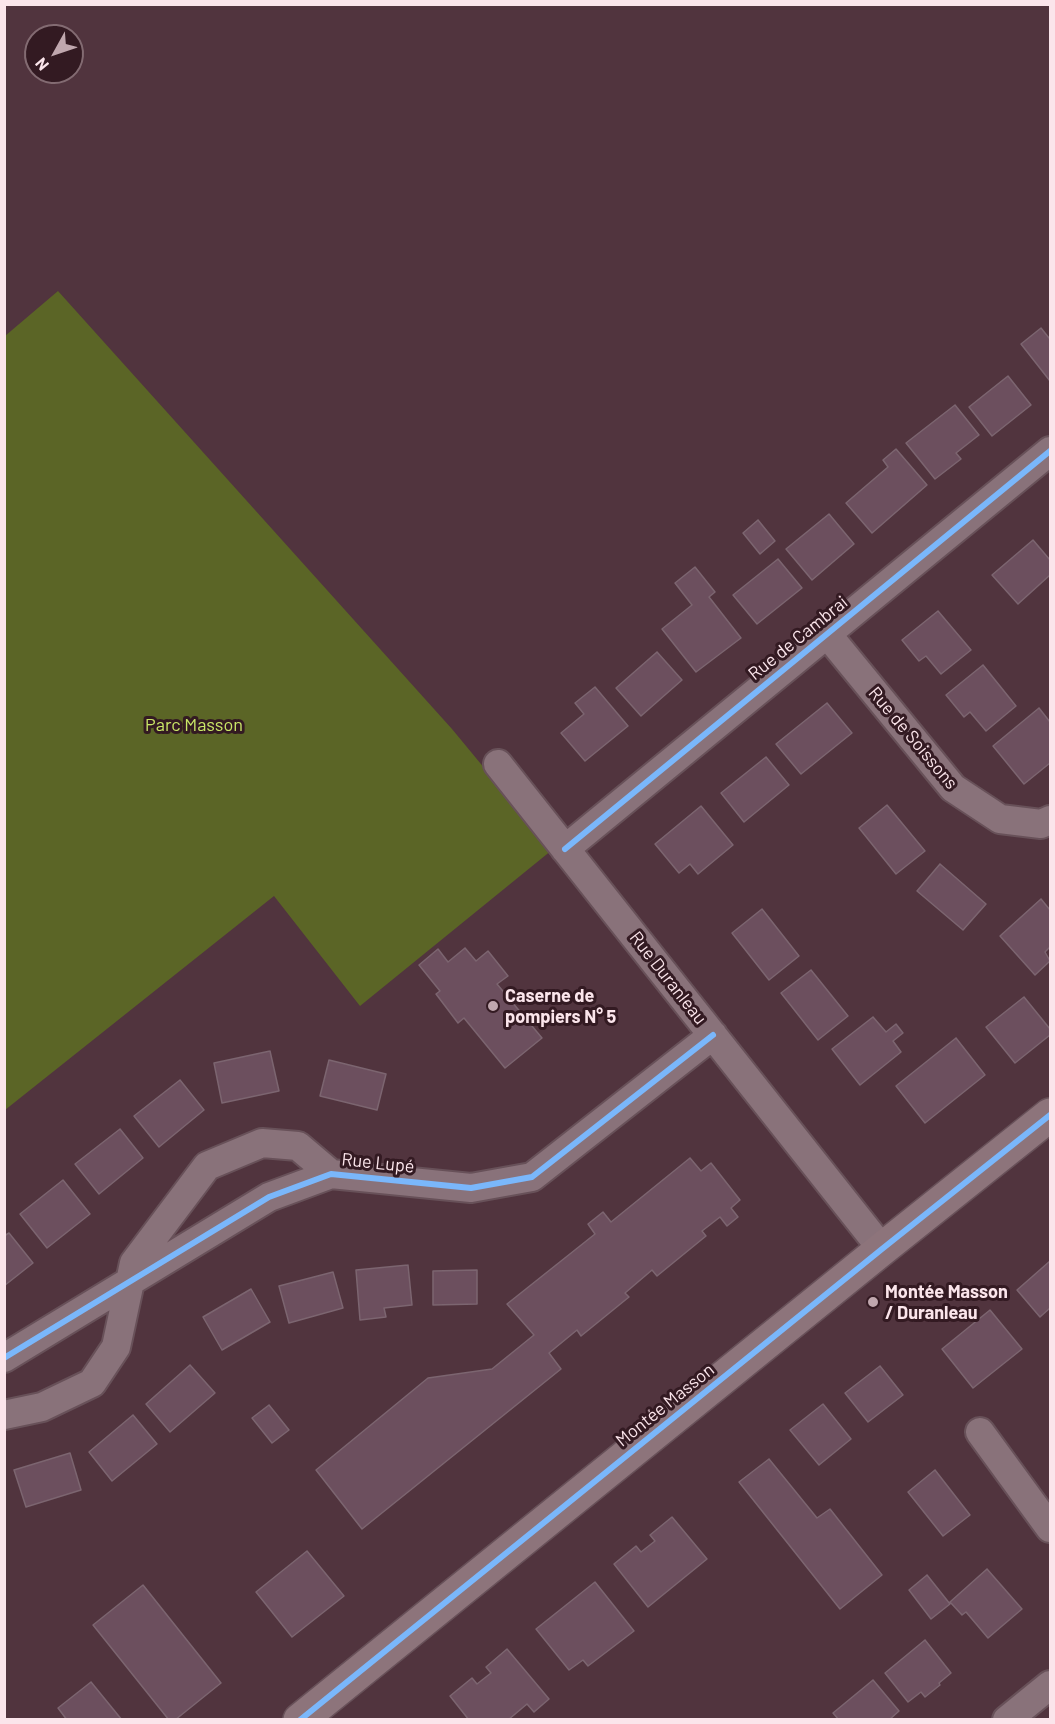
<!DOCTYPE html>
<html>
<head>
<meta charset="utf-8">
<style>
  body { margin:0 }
  #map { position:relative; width:1055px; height:1724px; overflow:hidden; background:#51343e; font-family:Barlow,sans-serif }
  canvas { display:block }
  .frame { position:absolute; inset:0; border:6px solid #fbe5eb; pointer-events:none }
  .north { position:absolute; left:24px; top:24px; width:60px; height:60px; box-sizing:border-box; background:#331a22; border:2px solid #836b72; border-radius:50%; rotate:230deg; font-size:16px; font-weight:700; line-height:24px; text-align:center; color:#fbe5eb }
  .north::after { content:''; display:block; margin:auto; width:21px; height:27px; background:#c0a7ae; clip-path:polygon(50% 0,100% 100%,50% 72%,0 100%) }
</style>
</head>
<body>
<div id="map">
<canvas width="1055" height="1724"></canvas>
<div class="frame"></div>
<div class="north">N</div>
</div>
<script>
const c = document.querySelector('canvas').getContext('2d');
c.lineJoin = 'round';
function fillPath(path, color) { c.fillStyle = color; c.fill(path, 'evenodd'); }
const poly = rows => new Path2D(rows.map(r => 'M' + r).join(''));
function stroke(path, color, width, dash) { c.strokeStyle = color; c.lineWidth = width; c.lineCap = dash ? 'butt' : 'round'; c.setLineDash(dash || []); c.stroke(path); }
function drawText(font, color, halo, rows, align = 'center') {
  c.font = font + ' Barlow,sans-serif'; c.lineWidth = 6; c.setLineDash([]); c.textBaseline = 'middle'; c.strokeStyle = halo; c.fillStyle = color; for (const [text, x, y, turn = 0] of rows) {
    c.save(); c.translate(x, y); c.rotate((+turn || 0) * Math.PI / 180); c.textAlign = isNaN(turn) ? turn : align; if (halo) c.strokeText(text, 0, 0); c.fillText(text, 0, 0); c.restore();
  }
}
fillPath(poly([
  [58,291,452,729,552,850,360,1006,274,896,5,1110,5,336]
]), '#5b6526');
const building = poly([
  [1041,328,1049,338,1050,336,1050,381,1021,344,1041,328],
  [1008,376,1031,405,992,436,969,407,1008,376],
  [955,405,979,435,956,453,961,459,935,479,906,443,955,405],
  [896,449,927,485,872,533,846,503,888,467,883,460,896,449],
  [829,514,854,544,812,580,786,549,829,514],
  [758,520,775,541,760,554,743,533,758,520],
  [1033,540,1050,560,1050,575,1018,604,992,575,1033,540],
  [778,559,802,588,757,624,733,595,778,559],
  [695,567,715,592,709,597,741,638,696,672,662,629,692,605,675,583,695,567],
  [938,611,971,650,941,674,926,656,919,661,902,640,938,611],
  [657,652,682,680,641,716,616,688,657,652],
  [983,665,1016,706,986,731,970,712,964,717,946,695,983,665],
  [595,687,628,726,585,761,561,733,584,714,575,703,595,687],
  [827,703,852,733,801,774,776,744,827,703],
  [1039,708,1050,722,1050,763,1024,784,993,746,1039,708],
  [766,757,789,785,744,822,721,793,766,757],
  [887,805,925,851,896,874,859,828,887,805],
  [701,806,733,845,698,874,690,864,679,873,655,844,701,806],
  [940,864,986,904,963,930,917,891,940,864],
  [1041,899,1050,910,1050,947,1045,952,1050,961,1035,975,1000,936,1041,899],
  [762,909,799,956,769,980,732,933,762,909],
  [465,948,476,961,488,951,508,976,497,984,542,1038,505,1068,464,1018,458,1023,436,994,440,991,419,965,438,949,448,962,465,948],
  [811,970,848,1016,818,1040,781,993,811,970],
  [1024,997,1050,1029,1050,1035,1015,1063,986,1027,1024,997],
  [873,1017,886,1032,896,1024,903,1033,893,1041,901,1052,860,1085,832,1049,873,1017],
  [956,1038,985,1075,925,1123,896,1086,956,1038],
  [270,1051,279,1091,222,1103,214,1063,270,1051],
  [329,1060,386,1074,377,1110,320,1096,329,1060],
  [180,1080,204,1110,159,1147,134,1116,180,1080],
  [120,1129,143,1158,99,1194,75,1164,120,1129],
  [690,1158,701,1171,711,1163,740,1200,731,1208,738,1217,727,1226,720,1217,702,1231,706,1236,657,1276,652,1270,625,1293,629,1297,581,1336,577,1330,549,1353,561,1369,362,1529,316,1470,428,1378,492,1369,534,1335,507,1304,595,1234,588,1224,603,1212,611,1222,690,1158],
  [63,1180,90,1214,47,1248,20,1214,63,1180],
  [9,1233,33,1263,4,1286,4,1236,9,1233],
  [1050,1261,1050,1308,1040,1317,1017,1290,1050,1261],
  [408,1265,412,1305,384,1308,386,1317,360,1320,356,1270,408,1265],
  [477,1270,477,1304,433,1305,433,1271,477,1270],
  [333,1272,343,1308,289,1323,279,1286,333,1272],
  [251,1289,270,1322,222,1350,203,1317,251,1289],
  [990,1310,1022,1349,973,1388,942,1349,990,1310],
  [190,1365,215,1393,170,1432,146,1404,190,1365],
  [880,1366,903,1395,868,1422,845,1393,880,1366],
  [823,1404,851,1439,819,1465,790,1430,823,1404],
  [269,1405,289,1430,272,1443,252,1418,269,1405],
  [133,1415,157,1444,112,1481,89,1452,133,1415],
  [70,1453,81,1490,26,1507,14,1470,70,1453],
  [769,1459,817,1518,830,1509,882,1575,840,1609,739,1482,769,1459],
  [935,1470,970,1515,943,1536,908,1492,935,1470],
  [672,1517,707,1559,648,1607,614,1564,636,1546,641,1552,655,1541,650,1535,672,1517],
  [307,1551,344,1596,292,1637,256,1592,307,1551],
  [987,1569,1022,1609,988,1638,966,1612,962,1615,950,1602,987,1569],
  [927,1575,950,1604,931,1619,909,1590,927,1575],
  [595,1582,634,1631,588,1666,583,1660,569,1670,536,1629,595,1582],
  [143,1585,221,1683,175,1720,169,1720,93,1625,143,1585],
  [925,1640,951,1673,939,1683,940,1685,925,1697,921,1692,908,1702,885,1673,925,1640],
  [507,1649,549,1699,534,1712,527,1704,508,1720,469,1720,450,1696,472,1678,477,1684,491,1673,486,1667,507,1649],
  [873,1680,899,1711,889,1720,839,1720,833,1713,873,1680],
  [91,1682,122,1720,67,1720,58,1708,91,1682]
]);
fillPath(building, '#6c4f5e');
stroke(building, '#7c6570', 1.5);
const minor = poly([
  [827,634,953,788,1000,819,1041,824,1050,820],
  [498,764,882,1249],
  [565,849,1050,451],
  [4,1358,269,1197,331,1174,471,1188,532,1177,713,1035],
  [4,1415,42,1407,92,1383,116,1347,134,1263,207,1166,262,1143,298,1146,331,1174],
  [980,1432,1050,1528],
  [1007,1720,1050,1685]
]);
const major = poly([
  [300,1720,882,1249,1050,1115]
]);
stroke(minor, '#685159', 32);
stroke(major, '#685159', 36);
stroke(minor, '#89727a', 28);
stroke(major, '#8d747b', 33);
stroke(poly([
  [565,849,1050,451],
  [4,1358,269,1197,331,1174,471,1188,532,1177,713,1035],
  [300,1720,882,1249,1050,1115]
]), '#7ab7fb', 6);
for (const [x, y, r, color] of [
  [493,1006,6,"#c0a7ae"],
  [873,1302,6,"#c0a7ae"]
]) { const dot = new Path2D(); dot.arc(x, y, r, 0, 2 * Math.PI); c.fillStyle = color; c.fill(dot); stroke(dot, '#331a22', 2); }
drawText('18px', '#fbe5eb', '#331a22', [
  ["Rue de Cambrai",798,638,-39],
  ["Rue de Soissons",913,738,50],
  ["Rue Duranleau",668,978,52],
  ["Rue Lupé",378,1163,6],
  ["Montée Masson",665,1405,-39]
]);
drawText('18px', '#cae767', '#331a22', [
  ["Parc Masson",194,725]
]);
drawText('bold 18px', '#fbe5eb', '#331a22', [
  ["Caserne de",505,996],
  ["pompiers N° 5",505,1017],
  ["Montée Masson",885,1292],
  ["/ Duranleau",885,1313]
], 'left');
</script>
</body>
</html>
